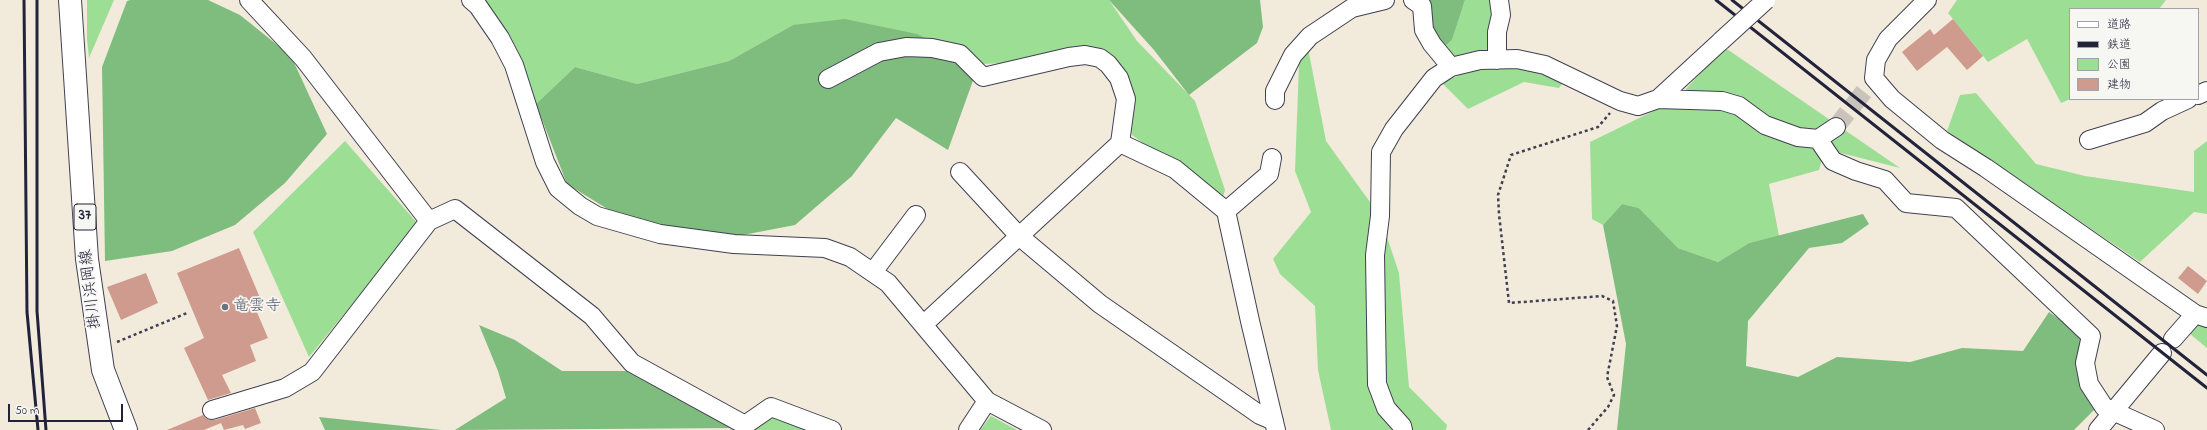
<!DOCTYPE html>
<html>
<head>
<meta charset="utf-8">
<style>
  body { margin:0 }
  #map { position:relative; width:2207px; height:430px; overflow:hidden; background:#f2ebdb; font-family:"Indie Flower","Klee One",sans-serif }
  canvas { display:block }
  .legend { position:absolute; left:2069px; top:8px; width:130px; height:92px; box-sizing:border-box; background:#f6f6f2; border:1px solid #a1a1a9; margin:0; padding:5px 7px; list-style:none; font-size:12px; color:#22223b }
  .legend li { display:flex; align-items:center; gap:8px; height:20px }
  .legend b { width:20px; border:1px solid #a1a1a9 }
  .scale { position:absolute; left:8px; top:404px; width:115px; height:18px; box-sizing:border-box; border:2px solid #22223b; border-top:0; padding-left:5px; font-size:12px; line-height:14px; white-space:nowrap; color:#22223b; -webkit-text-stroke:3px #f6f6f2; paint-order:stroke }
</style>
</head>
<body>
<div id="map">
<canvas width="2207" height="430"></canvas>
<ul class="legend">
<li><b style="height:5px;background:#fff"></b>道路</li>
<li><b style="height:5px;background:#22223b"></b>鉄道</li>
<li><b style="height:11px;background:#9dde95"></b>公園</li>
<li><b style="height:11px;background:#cf9b8e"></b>建物</li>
</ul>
<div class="scale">50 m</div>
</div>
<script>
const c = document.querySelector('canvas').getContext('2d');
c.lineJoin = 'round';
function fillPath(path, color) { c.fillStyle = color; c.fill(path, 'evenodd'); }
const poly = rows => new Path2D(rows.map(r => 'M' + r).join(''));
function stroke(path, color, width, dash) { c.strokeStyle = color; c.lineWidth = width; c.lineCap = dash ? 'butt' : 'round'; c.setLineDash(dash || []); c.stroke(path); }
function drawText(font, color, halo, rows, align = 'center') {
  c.font = font + ' "Indie Flower","Klee One",sans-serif'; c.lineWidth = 3.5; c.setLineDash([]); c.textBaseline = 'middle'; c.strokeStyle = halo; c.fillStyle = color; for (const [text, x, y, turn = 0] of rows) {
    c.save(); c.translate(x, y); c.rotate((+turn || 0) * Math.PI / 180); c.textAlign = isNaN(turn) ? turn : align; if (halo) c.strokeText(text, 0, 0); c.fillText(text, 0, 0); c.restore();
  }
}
fillPath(poly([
  [87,0,114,0,89,58,87,39],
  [481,0,1109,0,1137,41,1195,101,1225,190,1222,201,1132,135,1116,79,1097,60,979,64,793,25,729,61,637,84,575,67,536,104],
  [1465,0,1494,0,1490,64,1543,69,1565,80,1559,88,1524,82,1468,109,1442,83,1462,74,1443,48,1452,40],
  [1957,0,2166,0,2159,9,2070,9,2070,99,2061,103,2027,39,1988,62,1948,13],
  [1307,43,1326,141,1380,216,1399,273,1409,387,1447,425,1446,430,1331,430,1318,370,1315,306,1280,274,1273,259,1311,212,1295,171,1299,64],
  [1724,47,1900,168,1825,149,1819,170,1769,184,1779,236,1749,243,1718,262,1678,248,1639,208,1622,204,1603,225,1592,219,1590,142,1676,100],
  [1976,93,2036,164,2085,176,2194,192,2194,151,2207,141,2207,214,2194,212,2140,262,1947,131,1960,95],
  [345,141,418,224,309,357,253,232],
  [2196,324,2207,327,2207,348,2184,329],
  [771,407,832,430,729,430],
  [991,416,1017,430,980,430]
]), '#9dde95');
fillPath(poly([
  [130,0,208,0,240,15,291,56,327,134,285,183,235,225,172,251,105,261,102,67,127,1],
  [1109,0,1260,0,1263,27,1257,43,1189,95,1154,50],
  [1423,0,1465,0,1452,40,1443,48,1428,30],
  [845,19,917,34,979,64,948,150,896,118,852,176,795,225,722,239,614,213,567,184,536,104,575,67,637,84,729,61,793,25],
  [1622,204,1639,208,1678,248,1718,262,1749,243,1863,214,1869,224,1842,243,1809,248,1748,321,1746,366,1798,377,1837,357,1910,362,1962,348,2023,351,2049,312,2083,336,2096,408,2074,430,1617,430,1626,344,1603,225],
  [479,325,515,340,562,371,630,371,735,428,455,430,506,398,498,371],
  [319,417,441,430,325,430]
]), '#7ebd7e');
fillPath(poly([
  [1953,19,1983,56,1967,70,1947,47,1917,71,1902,52,1930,29,1934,35],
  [239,248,263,305,256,310,268,338,250,345,256,361,222,375,231,393,208,400,184,348,204,338,177,273],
  [2188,266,2207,281,2198,294,2178,278],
  [146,273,158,303,121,320,107,287],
  [255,408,261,423,245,429,243,425,224,430,221,423,204,430,167,430,203,415,209,420,215,420]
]), '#cf9b8e');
stroke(poly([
  [1836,127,1866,89]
]), '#c8c3bb', 18, [18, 9]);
const minor = poly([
  [471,0,478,6,500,38,514,65,545,162,558,188,580,206,597,216,660,234,734,244,825,248,850,257,888,283,987,401,1042,430],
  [1413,0,1422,6,1424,30,1432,44,1451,67],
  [1927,0,1888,39,1876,60,1874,78,1892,99,1942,140,1986,168,2195,314,2207,318],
  [1497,60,1497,32,1501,15,1499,0],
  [828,79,879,52,906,47,932,48,960,54,983,77,1069,57,1085,55,1100,58,1108,64,1119,78,1126,99,1120,143],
  [2198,95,2207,91],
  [1658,99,1722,101,1739,106,1765,125,1798,137,1818,139,1833,161,1856,171,1885,180,1906,203,1956,208,2091,336,2085,363,2089,384,2104,407,2155,430],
  [1275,100,1275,91,1293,55,1310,36,1352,8,1385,0],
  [1818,139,1836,127],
  [2089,140,2145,123,2162,111,2188,99],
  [960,172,1019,236,1100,304,1260,415,1274,421],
  [1226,211,1269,174,1272,158],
  [429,221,455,209,592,316,632,363,745,425,771,407,832,430],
  [873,272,916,215],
  [924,324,1120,143,1175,169,1226,211,1250,321,1276,430],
  [2173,339,2195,314],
  [212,410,285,388,312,372,429,221,303,58,249,0],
  [968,430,987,401],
  [1403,430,1402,426,1386,408,1377,384,1375,255,1380,216,1381,152,1394,129,1434,78,1451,67,1480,60,1517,59,1545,65,1620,101,1638,106,1658,99,1721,41],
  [2098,430,2162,353]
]);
const major = poly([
  [70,0,87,259,103,370,126,430]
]);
stroke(minor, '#414053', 20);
stroke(major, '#414053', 24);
stroke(poly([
  [117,342,187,313],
  [1588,430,1608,407,1614,395,1607,377,1617,326,1613,301,1602,296,1509,303,1499,214,1498,195,1511,155,1598,127,1610,113]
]), '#414053', 2.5, [3, 3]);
stroke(minor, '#fff', 18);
stroke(major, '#fff', 22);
stroke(poly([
  [24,0,27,312,38,430],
  [37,0,37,311,46,430],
  [1716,0,2207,388],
  [1732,0,2207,375]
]), '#22223b', 3);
const minorBridge = poly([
  [1721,41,1766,0]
]);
stroke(minorBridge, '#414053', 20, []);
stroke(minorBridge, '#fff', 18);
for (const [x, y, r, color] of [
  [225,307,4,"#6b7280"]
]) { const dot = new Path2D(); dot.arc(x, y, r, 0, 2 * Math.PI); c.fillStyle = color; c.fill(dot); stroke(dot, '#f6f6f2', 1.5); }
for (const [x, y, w] of [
  [85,217,22]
]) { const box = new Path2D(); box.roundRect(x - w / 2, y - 13, w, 26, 3); c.fillStyle = '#f6f6f2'; c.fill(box); stroke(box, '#22223b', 1); }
drawText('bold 15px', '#22223b', null, [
  ["37",85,217]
]);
drawText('16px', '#22223b', '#f6f6f2', [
  ["掛川浜岡線",92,289,-97]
]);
drawText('16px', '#5b616d', '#f6f6f2', [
  ["竜雲寺",233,307]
], 'left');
</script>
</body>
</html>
